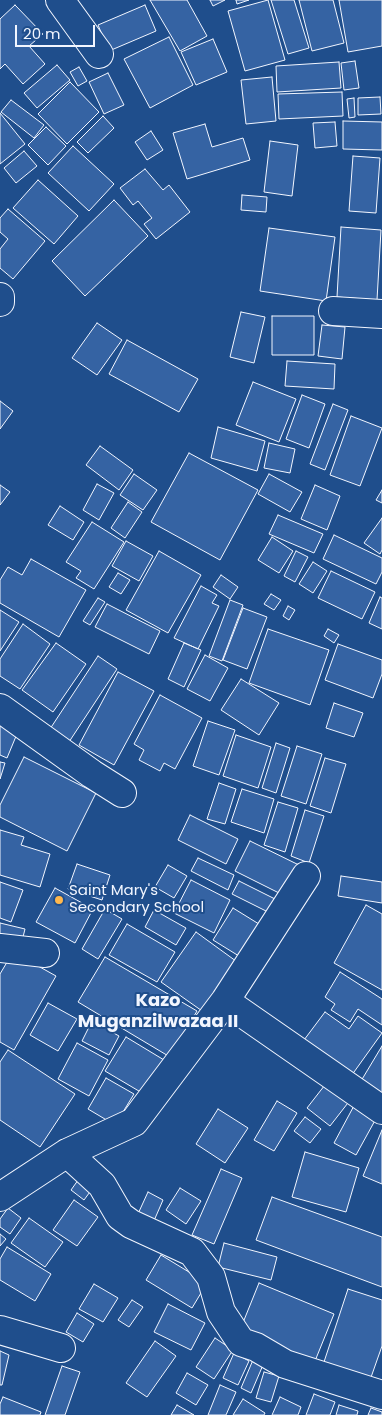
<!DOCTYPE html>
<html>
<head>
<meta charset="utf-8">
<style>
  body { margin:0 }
  #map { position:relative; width:382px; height:1415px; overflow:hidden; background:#1f4e8c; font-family:Poppins,sans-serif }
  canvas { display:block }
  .scale { position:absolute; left:15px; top:25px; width:80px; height:22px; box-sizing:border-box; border:2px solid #f2f6ff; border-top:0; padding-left:6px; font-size:15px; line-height:18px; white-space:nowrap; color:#f2f6ff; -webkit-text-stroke:4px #1f4e8c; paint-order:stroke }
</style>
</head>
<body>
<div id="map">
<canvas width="382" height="1415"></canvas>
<div class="scale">20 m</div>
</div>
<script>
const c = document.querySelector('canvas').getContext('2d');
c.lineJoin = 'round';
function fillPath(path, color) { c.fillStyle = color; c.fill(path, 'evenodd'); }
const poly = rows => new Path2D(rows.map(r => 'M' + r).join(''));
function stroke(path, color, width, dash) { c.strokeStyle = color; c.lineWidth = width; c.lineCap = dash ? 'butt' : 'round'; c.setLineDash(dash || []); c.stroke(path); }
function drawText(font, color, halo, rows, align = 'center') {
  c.font = font + ' Poppins,sans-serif'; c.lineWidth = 4; c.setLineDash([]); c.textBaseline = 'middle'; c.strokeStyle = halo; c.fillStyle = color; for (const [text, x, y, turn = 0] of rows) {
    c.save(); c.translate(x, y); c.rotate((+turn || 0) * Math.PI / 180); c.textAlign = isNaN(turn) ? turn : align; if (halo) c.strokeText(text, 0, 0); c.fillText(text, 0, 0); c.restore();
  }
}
const building = poly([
  [150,0,187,0,207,36,180,51,150,0],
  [210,0,225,0,213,6,210,0],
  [236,0,249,0,237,4,236,0],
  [268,0,285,60,245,71,228,11,268,0],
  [271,0,294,0,309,48,288,54,271,0],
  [299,0,333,0,344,43,312,51,299,0],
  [339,0,382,0,382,46,348,52,339,0],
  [15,5,43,34,29,46,45,64,23,84,5,64,0,69,0,19,15,5],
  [145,5,156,31,109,51,98,25,145,5],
  [169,37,193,85,150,108,124,59,169,37],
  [213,39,227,72,196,85,181,52,213,39],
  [355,61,359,88,344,90,341,63,355,61],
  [339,62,341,88,277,92,276,66,339,62],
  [57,65,70,80,37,108,24,93,57,65],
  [79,67,87,81,78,86,70,72,79,67],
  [108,73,124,105,104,114,89,82,108,73],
  [272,77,276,121,246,124,241,80,272,77],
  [70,82,99,112,67,144,38,114,70,82],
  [342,92,343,116,279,119,278,94,342,92],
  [380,97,381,114,358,115,358,98,380,97],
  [354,98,355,117,349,118,347,99,354,98],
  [11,100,44,125,34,138,1,112,11,100],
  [0,113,25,144,0,164,0,113],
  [103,116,114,128,88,153,77,142,103,116],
  [343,121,382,122,382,150,343,149,343,121],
  [335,122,337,146,315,148,313,123,335,122],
  [205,124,212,147,243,138,250,160,187,179,173,133,205,124],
  [46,127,66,146,48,165,28,145,46,127],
  [151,131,163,150,147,160,135,142,151,131],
  [270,141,298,145,292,196,264,192,270,141],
  [73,146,114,184,89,211,48,173,73,146],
  [24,151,37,166,16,183,4,168,24,151],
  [353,156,380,158,376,213,349,211,353,156],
  [145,169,163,190,169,185,190,212,156,239,144,224,152,218,138,201,133,205,120,188,145,169],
  [38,180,78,216,54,244,13,208,38,180],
  [242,195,267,197,266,212,241,210,242,195],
  [114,200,148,236,85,296,52,261,114,200],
  [8,209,45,241,13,279,0,268,0,249,8,239,0,232,0,218,8,209],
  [341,227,381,230,377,300,337,297,341,227],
  [269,228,335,237,326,301,260,291,269,228],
  [241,312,265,317,254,363,230,357,241,312],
  [272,316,314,316,314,355,272,355,272,316],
  [97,323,122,340,97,375,72,358,97,323],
  [322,325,345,327,342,359,318,356,322,325],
  [127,340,198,379,179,412,109,374,127,340],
  [287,361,335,364,334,389,285,386,287,361],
  [253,382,296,399,279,442,236,425,253,382],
  [302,395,325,404,309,448,286,439,302,395],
  [0,401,13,411,0,429,0,401],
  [333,404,348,410,325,470,310,464,333,404],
  [351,416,382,428,360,486,330,475,351,416],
  [218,427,265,441,257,471,211,458,218,427],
  [269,443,295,449,290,473,264,468,269,443],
  [100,446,133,470,119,490,86,465,100,446],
  [189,453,258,490,220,560,151,522,189,453],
  [134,474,157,490,143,510,120,495,134,474],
  [269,474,302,492,290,512,258,494,269,474],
  [97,484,114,493,99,520,83,510,97,484],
  [0,485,10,492,0,505,0,485],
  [315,485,340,496,327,530,301,519,315,485],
  [382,490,382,503,376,500,382,490],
  [128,502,142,512,125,538,111,528,128,502],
  [60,506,84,522,73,540,48,525,60,506],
  [278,515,323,534,314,553,269,534,278,515],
  [382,518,382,550,380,554,364,543,382,518],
  [92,522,124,542,94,589,76,578,81,571,66,562,92,522],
  [334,535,382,558,382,572,376,584,323,559,334,535],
  [272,537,293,551,279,573,258,560,272,537],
  [126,541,153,556,139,581,112,566,126,541],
  [159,551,201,575,168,633,126,610,159,551],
  [296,551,308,557,295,582,284,576,296,551],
  [31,559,86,590,59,637,0,603,0,580,8,567,22,575,31,559],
  [313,562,327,571,313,593,299,584,313,562],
  [331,571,375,592,362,619,318,598,331,571],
  [118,573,130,580,121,594,109,587,118,573],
  [221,575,238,587,230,599,213,587,221,575],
  [201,586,217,595,212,603,219,606,198,649,174,638,201,586],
  [271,594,281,600,274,610,264,604,271,594],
  [380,597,382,598,382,629,369,623,380,597],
  [98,598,105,602,90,625,83,621,98,598],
  [230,600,243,605,222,661,209,656,230,600],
  [107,604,160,631,149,654,95,627,107,604],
  [288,606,295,610,289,620,283,616,288,606],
  [243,608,267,617,247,669,223,660,243,608],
  [0,610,19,622,0,651,0,610],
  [23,624,50,644,20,689,0,676,0,659,23,624],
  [268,629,329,650,310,705,249,683,268,629],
  [328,629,339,635,334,643,324,636,328,629],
  [56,643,86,664,53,712,22,690,56,643],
  [184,643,201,650,184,687,168,679,184,643],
  [338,644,382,660,382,674,373,698,325,680,338,644],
  [205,655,228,668,210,701,187,689,205,655],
  [98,656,117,669,67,745,48,732,98,656],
  [118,672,154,691,114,765,79,745,118,672],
  [241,679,279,703,259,735,221,710,241,679],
  [160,695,202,718,175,769,164,763,160,771,139,760,144,750,134,744,160,695],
  [334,703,363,713,354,737,326,728,334,703],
  [0,721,19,729,7,758,0,755,0,721],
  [208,721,235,730,219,775,193,766,208,721],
  [236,735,271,747,258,788,223,776,236,735],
  [276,743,290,748,276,793,262,788,276,743],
  [297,746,322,754,306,804,281,796,297,746],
  [24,757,96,793,67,851,0,817,0,805,24,757],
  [325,758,346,764,331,813,310,806,325,758],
  [0,762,5,763,0,779,0,762],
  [219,783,236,789,225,824,207,819,219,783],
  [242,789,274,799,264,833,231,822,242,789],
  [278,802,298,808,285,852,264,845,278,802],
  [305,810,324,816,309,863,291,856,305,810],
  [190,815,238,839,226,864,178,840,190,815],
  [0,830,24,837,21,845,50,854,40,887,0,875,0,830],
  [250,841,303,867,287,897,235,871,250,841],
  [198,858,234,875,228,890,191,871,198,858],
  [77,864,110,875,102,900,68,889,77,864],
  [168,865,187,876,174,898,155,887,168,865],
  [341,876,382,882,382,903,338,896,341,876],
  [191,880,230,900,214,933,174,913,191,880],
  [239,881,277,900,270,913,232,894,239,881],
  [0,882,23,890,11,922,0,918,0,882],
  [55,888,93,909,75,943,36,922,55,888],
  [366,905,382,914,382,990,334,963,366,905],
  [233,908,267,929,247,961,213,940,233,908],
  [105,909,122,919,98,959,82,949,105,909],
  [154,910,186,928,176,945,145,927,154,910],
  [0,923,25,929,22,941,0,936,0,923],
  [127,924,175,952,157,982,109,955,127,924],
  [196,932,240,964,205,1013,161,982,196,932],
  [13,952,56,976,14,1050,0,1042,0,974,13,952],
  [105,957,197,1011,170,1057,78,1002,105,957],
  [340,972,382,999,382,1025,358,1009,350,1022,331,1010,335,1004,325,997,340,972],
  [48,1003,77,1019,58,1051,30,1035,48,1003],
  [325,1012,349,1029,358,1016,382,1033,349,1079,301,1044,325,1012],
  [92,1021,119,1036,109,1055,82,1041,92,1021],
  [126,1037,169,1063,149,1097,105,1071,126,1037],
  [77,1043,108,1060,89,1096,58,1079,77,1043],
  [382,1046,382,1100,358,1086,382,1046],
  [8,1050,75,1094,40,1147,0,1120,0,1062,8,1050],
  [106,1078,134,1094,115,1125,88,1109,106,1078],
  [328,1081,351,1099,330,1126,307,1108,328,1081],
  [277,1101,297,1113,274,1151,254,1140,277,1101],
  [356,1102,378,1115,356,1155,334,1143,356,1102],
  [218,1109,248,1128,225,1163,196,1144,218,1109],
  [305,1117,321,1129,310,1143,294,1131,305,1117],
  [382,1130,382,1184,363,1176,382,1130],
  [305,1152,359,1168,346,1212,292,1197,305,1152],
  [221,1169,242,1178,214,1244,192,1235,221,1169],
  [81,1176,95,1185,84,1200,71,1190,81,1176],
  [180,1188,201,1201,186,1224,166,1210,180,1188],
  [148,1192,163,1200,153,1223,137,1216,148,1192],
  [272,1197,382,1237,382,1287,256,1240,272,1197],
  [74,1200,98,1217,77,1246,53,1230,74,1200],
  [8,1208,21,1218,10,1234,0,1227,0,1219,8,1208],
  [29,1218,63,1242,45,1267,11,1243,29,1218],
  [0,1234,6,1239,0,1246,0,1234],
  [224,1243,277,1257,271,1280,218,1267,224,1243],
  [7,1247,51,1274,35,1301,0,1280,0,1259,7,1247],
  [161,1255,207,1283,192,1308,146,1280,161,1255],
  [259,1283,334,1314,315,1361,240,1330,259,1283],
  [94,1284,118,1298,103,1322,79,1309,94,1284],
  [348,1289,382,1300,382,1346,369,1383,322,1368,348,1289],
  [132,1300,143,1307,129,1327,118,1320,132,1300],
  [168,1304,205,1323,191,1350,154,1332,168,1304],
  [77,1313,94,1324,83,1342,66,1332,77,1313],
  [215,1338,233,1350,214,1379,196,1367,215,1338],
  [155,1341,176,1356,147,1397,126,1383,155,1341],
  [0,1351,9,1355,2,1385,0,1385,0,1351],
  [234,1353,249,1361,238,1385,223,1378,234,1353],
  [253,1360,263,1365,251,1393,241,1388,253,1360],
  [62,1366,80,1372,65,1415,45,1415,62,1366],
  [264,1372,279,1376,271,1402,256,1398,264,1372],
  [187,1373,208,1385,196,1405,176,1393,187,1373],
  [220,1385,236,1392,226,1415,208,1415,220,1385],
  [314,1394,335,1402,330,1415,306,1415,314,1394],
  [3,1397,41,1412,40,1415,0,1415,0,1404,3,1397],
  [280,1397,301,1407,298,1415,272,1415,280,1397],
  [243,1399,265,1413,264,1415,233,1415,243,1399],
  [177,1405,194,1415,171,1415,177,1405],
  [339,1405,358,1411,357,1415,336,1415,339,1405],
  [371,1408,382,1412,382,1415,368,1415,371,1408]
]);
fillPath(building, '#3563a3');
stroke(building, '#f2f6ff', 1);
const minor = poly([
  [60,0,99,54],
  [0,297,0,302],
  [333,311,382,314],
  [0,708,92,774,122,793],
  [0,948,45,953],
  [225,1001,382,1110],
  [67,1153,102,1185,120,1216,131,1224,192,1252,211,1277,221,1312,241,1342,256,1347,285,1364,382,1395],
  [0,1197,67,1153,134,1122,225,1001,306,876],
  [0,1330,61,1348]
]);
stroke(minor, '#f2f6ff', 30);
stroke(minor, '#1f4e8c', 28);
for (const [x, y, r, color] of [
  [59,900,5,"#ffb74d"]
]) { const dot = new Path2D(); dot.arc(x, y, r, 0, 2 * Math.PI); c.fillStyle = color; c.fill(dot); stroke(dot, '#1f4e8c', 2); }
drawText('15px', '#f2f6ff', '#1f4e8c', [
  ["Saint Mary's",69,891],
  ["Secondary School",69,908]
], 'left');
drawText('bold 18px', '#f2f6ff', '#1f4e8c', [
  ["Kazo",158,1001],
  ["Muganzilwazaa II",158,1022]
]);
</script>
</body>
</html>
